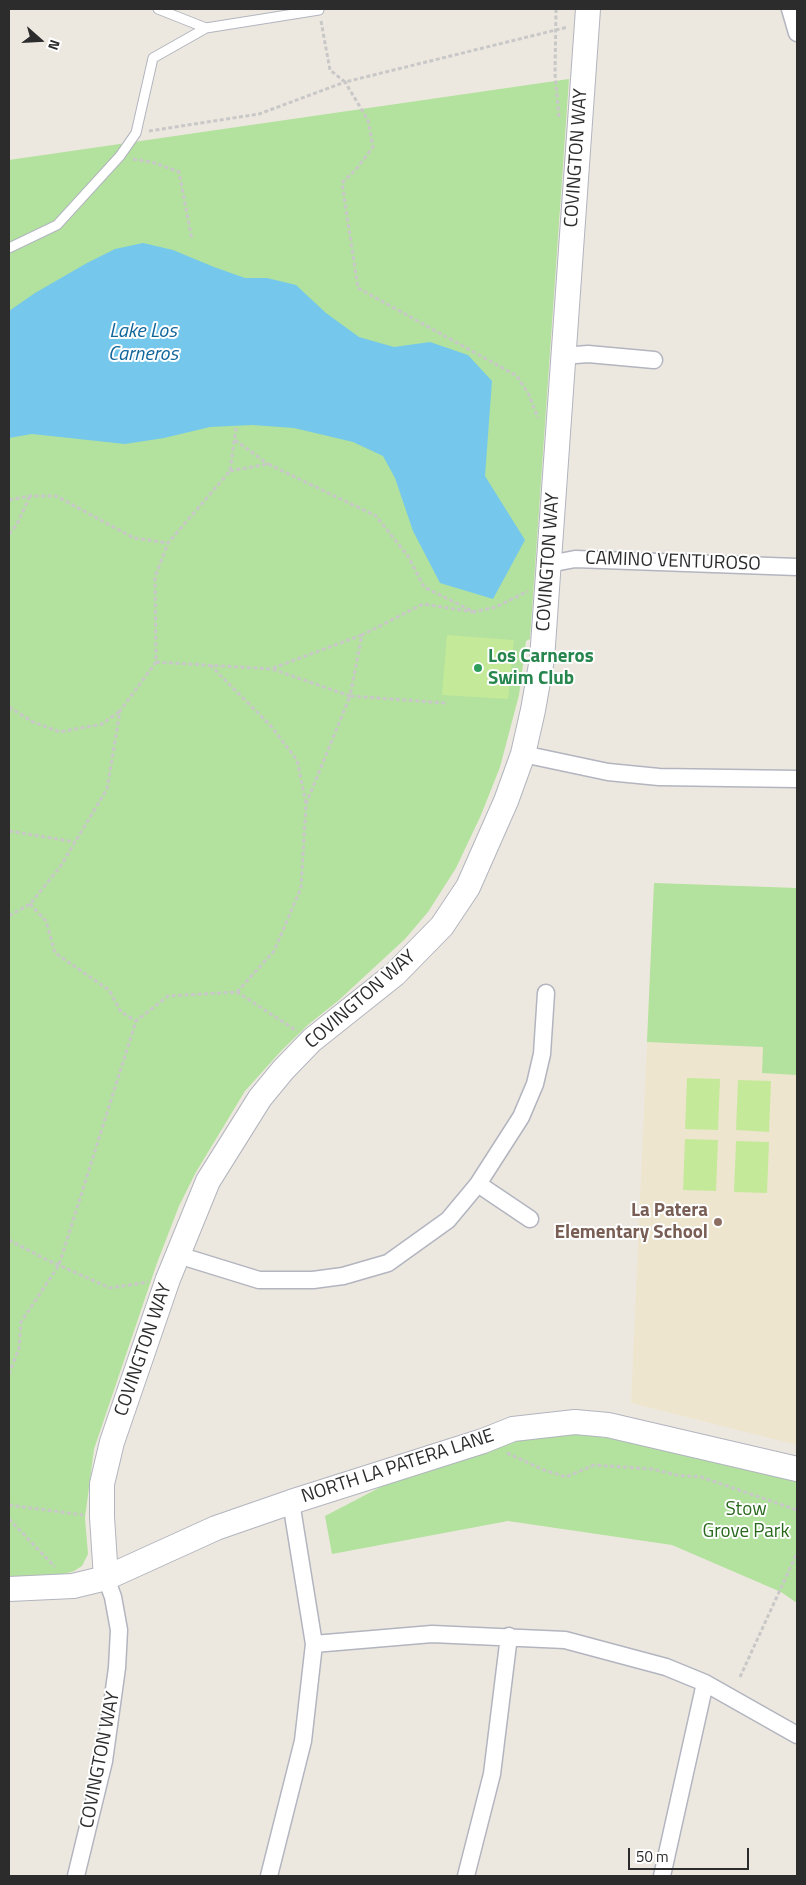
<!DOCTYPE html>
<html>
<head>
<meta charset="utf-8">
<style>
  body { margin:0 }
  #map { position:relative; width:806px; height:1885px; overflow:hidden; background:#ede8df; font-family:"Titillium Web",sans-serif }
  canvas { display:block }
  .frame { position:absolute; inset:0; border:10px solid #2c2c2c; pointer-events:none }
  .north { position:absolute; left:15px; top:15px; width:50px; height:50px; -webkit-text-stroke:4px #fff; paint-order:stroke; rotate:109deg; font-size:14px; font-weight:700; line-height:20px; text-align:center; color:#2c2c2c }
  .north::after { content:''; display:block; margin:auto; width:18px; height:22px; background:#2c2c2c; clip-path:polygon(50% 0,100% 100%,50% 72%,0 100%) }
  .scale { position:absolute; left:628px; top:1848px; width:121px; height:22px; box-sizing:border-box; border:2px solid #2c2c2c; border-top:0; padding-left:6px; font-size:15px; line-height:18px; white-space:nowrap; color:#2c2c2c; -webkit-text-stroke:4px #fff; paint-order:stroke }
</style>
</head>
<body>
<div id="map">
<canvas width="806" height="1885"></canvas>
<div class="frame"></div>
<div class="north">N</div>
<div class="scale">50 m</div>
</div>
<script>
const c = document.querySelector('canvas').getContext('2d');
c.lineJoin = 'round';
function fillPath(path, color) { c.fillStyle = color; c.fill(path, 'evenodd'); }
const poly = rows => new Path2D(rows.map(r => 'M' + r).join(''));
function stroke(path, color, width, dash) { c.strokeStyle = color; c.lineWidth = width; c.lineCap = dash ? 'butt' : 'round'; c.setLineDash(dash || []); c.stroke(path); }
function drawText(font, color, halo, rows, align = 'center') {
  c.font = font + ' "Titillium Web",sans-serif'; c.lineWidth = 4; c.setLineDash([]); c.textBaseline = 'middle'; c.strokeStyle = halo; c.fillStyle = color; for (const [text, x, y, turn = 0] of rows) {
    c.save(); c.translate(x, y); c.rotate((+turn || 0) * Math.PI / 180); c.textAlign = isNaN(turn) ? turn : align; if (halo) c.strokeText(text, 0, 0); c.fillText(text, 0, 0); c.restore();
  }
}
fillPath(poly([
  [654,883,797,888,797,1445,631,1403]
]), '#eee5cf');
fillPath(poly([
  [569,79,530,639,526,641,519,695,500,767,481,815,456,868,428,912,405,939,339,1000,309,1024,282,1050,245,1091,196,1172,179,1206,157,1263,94,1449,85,1518,88,1554,82,1566,74,1571,58,1576,9,1579,9,160],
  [654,883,797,888,797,1075,762,1073,763,1047,647,1042],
  [581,1434,620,1440,797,1481,797,1603,781,1592,672,1545,508,1521,332,1554,325,1516,398,1478,534,1436]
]), '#b2e29d');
fillPath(poly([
  [447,635,514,640,508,699,442,695],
  [687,1078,720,1079,718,1130,685,1129],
  [738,1080,771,1081,769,1132,736,1130],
  [685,1139,718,1140,716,1191,683,1190],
  [736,1141,769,1142,767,1193,734,1192]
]), '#c4e999');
fillPath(poly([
  [143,243,173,250,214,267,245,278,267,278,296,285,326,313,359,337,394,347,430,342,468,355,492,381,485,476,525,540,493,599,440,583,413,531,395,478,383,456,353,442,294,428,252,425,210,427,164,438,125,444,32,434,9,438,9,311,35,293,87,263,115,249]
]), '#75c8ec');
const lane = poly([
  [158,9,206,28],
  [9,248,57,225,120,156,136,133,153,58,206,28,319,10]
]);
const street = poly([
  [790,9,797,33],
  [563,356,588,354,654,360],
  [549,564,575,559,797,567],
  [523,754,608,772,659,777,797,779],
  [478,1184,530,1219],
  [178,1255,259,1280,313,1280,343,1276,388,1263,448,1220,478,1184,521,1117,535,1084,542,1054,546,993],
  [314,1644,432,1634,565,1640,666,1667,705,1683,797,1735],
  [76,1876,104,1761,117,1668,119,1630,113,1597,106,1578],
  [269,1876,303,1741,314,1644,291,1502],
  [466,1876,492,1774,509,1636],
  [662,1876,705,1683]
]);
const secondary = poly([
  [106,1578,102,1517,102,1484,112,1442,168,1279,208,1181,260,1098,283,1070,312,1040,395,974,442,926,468,887,506,801,523,754,533,710,542,659,588,9],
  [9,1589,73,1586,106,1578,216,1528,291,1502,483,1441,513,1429,575,1422,608,1425,797,1469]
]);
stroke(lane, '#b2b5bf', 11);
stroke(street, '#b2b5bf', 19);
stroke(secondary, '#b2b5bf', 26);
stroke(poly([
  [556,9,555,74,559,117],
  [321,21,330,70,345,82,568,27],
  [149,131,259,114,345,82,368,120,373,147,357,168,342,183,358,288,517,376,529,395,538,418],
  [133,159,155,163,179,172,192,240],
  [235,440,268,464],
  [230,471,268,464,376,516,408,556,424,587,474,612,496,607,528,591],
  [9,500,30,496,56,496,134,538,168,543],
  [9,534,17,524,30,496],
  [156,662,272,669,350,696,362,635,423,604,474,612],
  [210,665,270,725,297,760,306,803],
  [273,668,362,635],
  [9,707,33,722,60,732,102,724,120,711],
  [9,831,75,842],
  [30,904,46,921,55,953,109,990,121,1012,136,1021],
  [9,916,30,904,60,867,107,789,120,711,156,662,155,577,168,543,230,471,236,428],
  [237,992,274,951,301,888,306,804,350,696,446,703],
  [9,1240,45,1259,110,1288,148,1282],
  [9,1374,19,1348,21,1322,59,1265,136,1021,168,996,237,992,297,1031],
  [507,1453,544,1470,566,1477,594,1465,652,1469,676,1475,701,1477,797,1510],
  [9,1505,83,1515],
  [9,1519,55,1567],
  [740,1677,797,1553]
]), '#c8c8c8', 3, [4, 2.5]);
stroke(lane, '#fff', 9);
stroke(street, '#fff', 16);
stroke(secondary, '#fff', 24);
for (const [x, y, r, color] of [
  [478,668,5,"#2e9e5b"],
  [718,1222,5,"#8d6e63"]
]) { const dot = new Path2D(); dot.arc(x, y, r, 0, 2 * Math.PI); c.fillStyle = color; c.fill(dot); stroke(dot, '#fff', 2); }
drawText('19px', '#2c2c2c', '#fff', [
  ["COVINGTON WAY",577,158,-86],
  ["COVINGTON WAY",549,562,-86],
  ["CAMINO VENTUROSO",673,562,2],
  ["COVINGTON WAY",361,1000,-41],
  ["COVINGTON WAY",144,1350,-71],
  ["NORTH LA PATERA LANE",398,1467,-18],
  ["COVINGTON WAY",101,1760,-79]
]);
drawText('bold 19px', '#27864d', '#fff', [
  ["Los Carneros",488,657],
  ["Swim Club",488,679]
], 'left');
drawText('bold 19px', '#785e54', '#fff', [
  ["La Patera",708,1211],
  ["Elementary School",708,1233]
], 'right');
drawText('19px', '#29691d', '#fff', [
  ["Stow",746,1510],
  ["Grove Park",746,1532]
]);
drawText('italic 20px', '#11669b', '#fff', [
  ["Lake Los",143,332],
  ["Carneros",143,355]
]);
</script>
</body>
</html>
